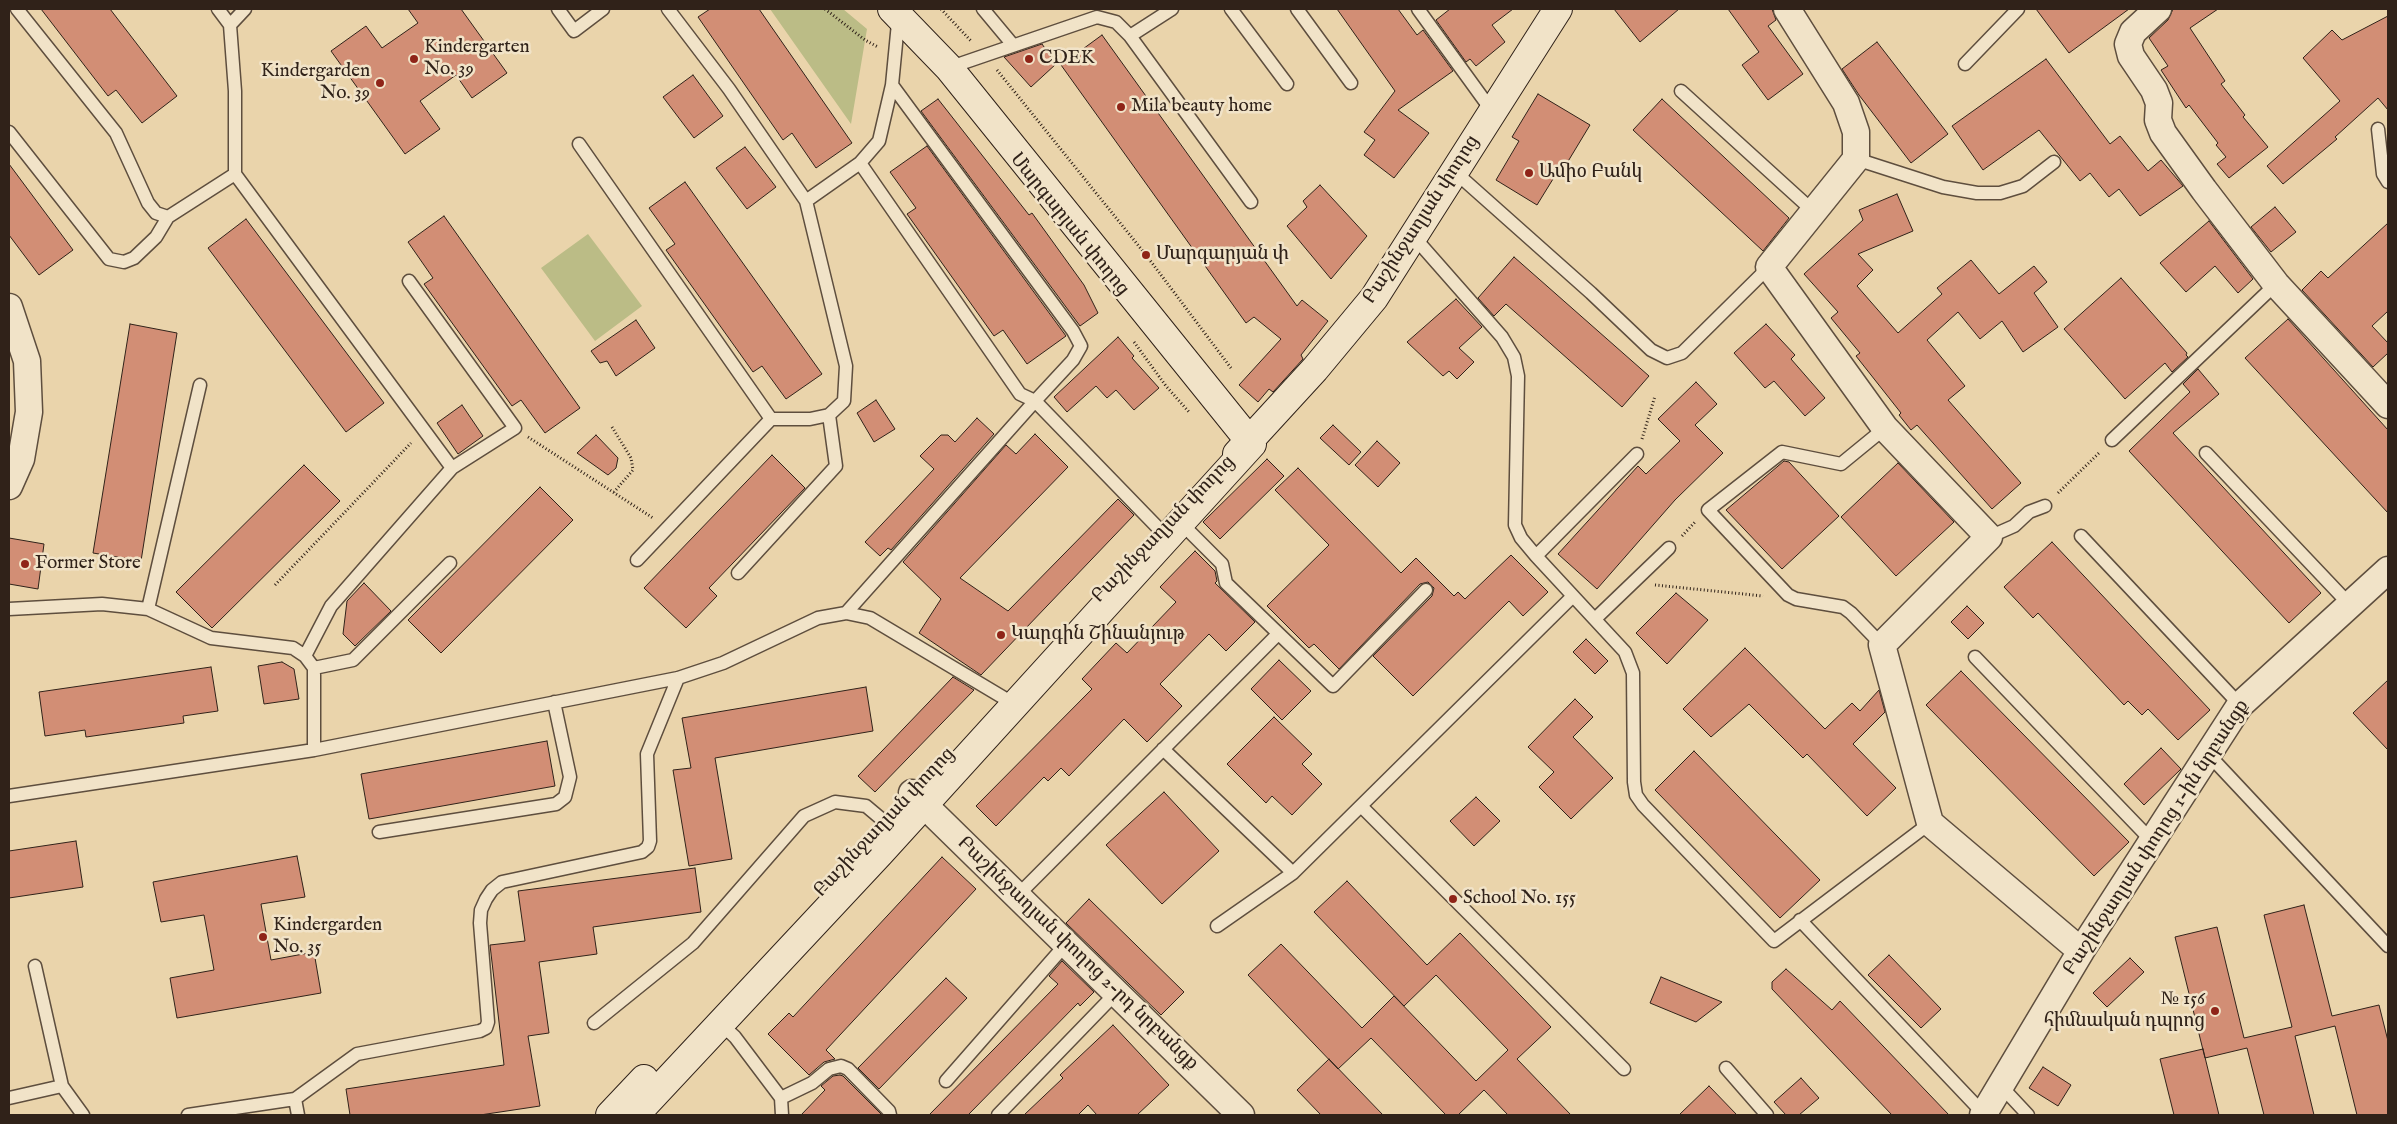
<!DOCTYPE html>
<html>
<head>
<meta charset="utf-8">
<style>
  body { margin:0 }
  #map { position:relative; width:2397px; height:1124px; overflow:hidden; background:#ead4ab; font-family:"IM FELL English",serif }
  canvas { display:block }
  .frame { position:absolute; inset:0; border:10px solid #302219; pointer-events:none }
</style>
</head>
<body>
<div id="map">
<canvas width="2397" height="1124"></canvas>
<div class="frame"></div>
</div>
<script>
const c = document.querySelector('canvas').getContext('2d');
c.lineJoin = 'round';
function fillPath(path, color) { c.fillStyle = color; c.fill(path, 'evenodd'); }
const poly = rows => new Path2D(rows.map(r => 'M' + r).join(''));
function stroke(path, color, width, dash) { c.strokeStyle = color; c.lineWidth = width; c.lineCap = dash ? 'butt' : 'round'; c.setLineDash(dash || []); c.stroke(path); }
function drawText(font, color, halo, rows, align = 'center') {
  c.font = font + ' "IM FELL English","Noto Serif Armenian",serif'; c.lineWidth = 5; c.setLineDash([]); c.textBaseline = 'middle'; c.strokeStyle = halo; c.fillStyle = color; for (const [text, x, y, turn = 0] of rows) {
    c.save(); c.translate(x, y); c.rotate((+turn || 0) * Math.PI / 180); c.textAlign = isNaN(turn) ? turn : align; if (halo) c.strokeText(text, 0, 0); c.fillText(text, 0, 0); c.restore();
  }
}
fillPath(poly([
  [770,9,843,9,867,29,851,124],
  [588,234,642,306,595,341,541,268]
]), '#bbbc86');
const building = poly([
  [41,9,110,9,177,96,142,123,116,90,108,96,41,9],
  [408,9,461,9,507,73,472,98,456,75,420,101,440,129,405,154,331,51,366,26,382,48,418,23,408,9],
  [710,9,759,9,852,143,816,168,792,133,783,140,698,17,710,9],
  [1337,9,1398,9,1417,35,1423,30,1453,71,1398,110,1429,133,1394,178,1364,155,1375,140,1364,132,1395,91,1337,9],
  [1450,9,1513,9,1492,25,1505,42,1476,66,1470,59,1466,62,1436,20,1450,9],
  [1614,9,1679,9,1640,42,1614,9],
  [1728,9,1772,9,1776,20,1768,26,1803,74,1768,100,1742,65,1759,52,1728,9],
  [2036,9,2129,9,2069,53,2036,9],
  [2173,9,2218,9,2190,28,2225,81,2221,84,2245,115,2243,117,2268,147,2229,178,2217,164,2226,157,2216,145,2218,143,2189,105,2186,108,2161,70,2168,66,2149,38,2168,20,2173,9],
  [2388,16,2388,110,2378,98,2335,137,2337,139,2283,184,2267,166,2340,101,2303,58,2332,30,2342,40,2388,16],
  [1102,35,1297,306,1302,300,1328,321,1301,355,1303,359,1273,392,1269,389,1258,402,1239,385,1281,339,1254,317,1246,323,1061,65,1102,35],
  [1877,42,1948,134,1911,163,1859,95,1842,69,1877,42],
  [1042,44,1056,64,1031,87,1004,57,1042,44],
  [2046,59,2110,144,2120,136,2148,171,2161,160,2183,186,2140,216,2119,189,2109,197,2090,173,2080,181,2039,130,1983,170,1952,126,2046,59],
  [693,75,723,116,694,138,663,97,693,75],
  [1538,94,1590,125,1564,168,1561,166,1537,205,1496,180,1519,141,1512,137,1538,94],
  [938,99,1029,215,1032,213,1084,285,1098,313,1080,326,921,111,938,99],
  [1662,99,1789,218,1763,251,1633,130,1662,99],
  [927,146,1066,336,1027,364,1003,330,994,336,907,214,916,208,890,172,927,146],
  [745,147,776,187,747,209,716,168,745,147],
  [9,164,73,250,39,275,9,235,9,164],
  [685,182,822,374,786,399,762,366,753,372,666,250,675,244,649,208,685,182],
  [1320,185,1367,236,1331,279,1287,226,1307,207,1303,201,1320,185],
  [1897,194,1913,231,1858,254,1873,270,1857,286,1898,333,1942,294,1937,288,1971,260,1999,294,2034,266,2047,282,2034,293,2058,327,2023,352,2002,321,1980,339,1958,312,1927,340,1965,386,1948,400,2021,483,1992,509,1917,425,1911,430,1899,415,1901,413,1856,356,1860,353,1831,318,1838,312,1804,274,1863,220,1859,210,1897,194],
  [2275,207,2296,232,2271,252,2251,227,2275,207],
  [444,216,580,408,545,433,521,400,512,406,424,284,433,278,408,242,444,216],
  [246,219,384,403,346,432,208,248,246,219],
  [2209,221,2253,279,2238,293,2215,266,2186,292,2160,263,2209,221],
  [2388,223,2388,311,2372,326,2388,343,2388,353,2373,367,2302,290,2321,271,2328,278,2388,223],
  [1514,257,1649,376,1622,407,1506,304,1494,316,1478,298,1514,257],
  [2121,278,2187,353,2186,355,2188,357,2172,372,2165,363,2125,399,2064,329,2121,278],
  [1456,299,1482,327,1459,348,1474,362,1457,379,1449,371,1443,376,1407,342,1456,299],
  [2288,319,2388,430,2388,513,2245,358,2288,319],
  [636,320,655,348,616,376,607,361,600,363,591,351,636,320],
  [130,324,177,333,141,561,93,553,130,324],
  [1766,324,1795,355,1791,359,1825,398,1805,416,1774,381,1765,388,1734,353,1766,324],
  [1118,337,1134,356,1132,358,1159,388,1134,410,1116,390,1107,398,1096,386,1067,412,1054,397,1118,337],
  [2198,369,2219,394,2173,433,2321,593,2289,623,2129,451,2190,392,2183,384,2198,369],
  [1696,382,1717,404,1695,425,1723,453,1675,500,1597,589,1558,554,1638,466,1646,474,1680,441,1658,419,1696,382],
  [876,400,895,429,874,442,857,413,876,400],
  [462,405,483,436,458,454,437,423,462,405],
  [977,418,994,434,891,550,888,548,880,556,865,542,934,469,920,456,941,435,948,435,955,442,977,418],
  [1333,425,1361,452,1349,465,1320,438,1333,425],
  [1035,434,1068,467,960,578,1008,611,1118,499,1134,515,981,675,919,633,941,599,903,562,1006,445,1016,454,1035,434],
  [596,435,618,458,616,468,608,475,577,453,596,435],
  [1377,441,1400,463,1378,487,1355,465,1377,441],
  [772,455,805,488,709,588,717,596,686,628,644,588,772,455],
  [1267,459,1284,476,1220,539,1203,522,1267,459],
  [1784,461,1789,462,1839,516,1782,569,1726,510,1784,461],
  [1898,463,1954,522,1896,576,1841,517,1898,463],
  [304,465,340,501,212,628,176,592,304,465],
  [1298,468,1401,573,1416,558,1454,596,1458,592,1465,599,1511,555,1548,592,1523,616,1509,601,1413,696,1373,656,1432,596,1434,588,1428,582,1420,584,1339,669,1314,644,1309,648,1267,606,1329,545,1275,490,1298,468],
  [540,487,573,520,441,653,408,620,540,487],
  [9,538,44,544,38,589,9,584,9,538],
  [2052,542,2210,710,2178,740,2148,709,2142,715,2128,701,2124,705,2038,613,2033,618,2004,587,2052,542],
  [1195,551,1215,571,1217,581,1215,583,1255,622,1226,651,1209,634,1160,684,1182,706,1147,742,1124,719,1069,776,1061,768,1048,781,1044,777,996,826,976,806,1092,689,1082,679,1116,643,1127,653,1176,602,1160,587,1195,551],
  [364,583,391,611,355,646,343,634,347,601,364,583],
  [1676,593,1708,620,1667,664,1636,633,1676,593],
  [1967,606,1984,623,1968,639,1951,622,1967,606],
  [1586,639,1608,661,1595,674,1573,652,1586,639],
  [1745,648,1825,729,1852,703,1860,711,1879,690,1885,712,1853,744,1896,788,1867,816,1807,754,1803,758,1749,704,1711,737,1683,709,1745,648],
  [1279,660,1311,691,1282,720,1251,689,1279,660],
  [282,662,294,669,299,699,264,704,258,666,282,662],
  [211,667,218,711,183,716,184,723,86,737,85,730,45,736,39,692,211,667],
  [1961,671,2129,842,2094,876,1926,705,1961,671],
  [953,677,974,690,875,792,858,776,953,677],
  [2388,680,2388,750,2353,713,2388,680],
  [866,687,873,731,715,758,732,859,689,866,673,770,691,768,682,718,866,687],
  [1575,699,1593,717,1573,737,1613,778,1571,819,1539,787,1554,772,1528,747,1575,699],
  [1274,717,1312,754,1302,764,1322,784,1292,815,1272,796,1266,803,1227,764,1274,717],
  [547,741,555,786,369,819,361,774,547,741],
  [2161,748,2181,769,2144,805,2124,784,2161,748],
  [1694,751,1820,880,1780,918,1655,790,1694,751],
  [1164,792,1219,851,1162,904,1106,845,1164,792],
  [1476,797,1500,821,1474,846,1450,821,1476,797],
  [76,841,83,887,9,898,9,851,76,841],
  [297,856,305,897,261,904,271,960,314,952,321,993,177,1018,170,978,214,970,204,915,161,922,153,882,297,856],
  [942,857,976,889,826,1050,835,1059,824,1062,809,1075,768,1034,789,1013,793,1017,942,857],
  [695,868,701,912,593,927,597,954,539,962,549,1033,528,1036,540,1106,480,1115,350,1115,346,1089,504,1065,490,945,525,941,518,891,695,868],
  [1347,881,1427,965,1460,933,1551,1027,1517,1059,1571,1115,1508,1115,1484,1090,1458,1115,1446,1115,1371,1038,1338,1069,1248,975,1281,944,1362,1028,1394,996,1476,1081,1508,1050,1436,975,1404,1006,1314,912,1347,881],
  [1089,899,1184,992,1161,1015,1066,923,1089,899],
  [2304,905,2332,1016,2379,1005,2388,1041,2388,1115,2357,1115,2335,1026,2295,1036,2314,1115,2264,1115,2247,1048,2205,1058,2175,937,2217,927,2244,1038,2292,1027,2264,915,2304,905],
  [1889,955,1941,1009,1921,1028,1868,975,1889,955],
  [2130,958,2144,972,2107,1007,2093,993,2130,958],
  [1062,961,1094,992,1080,1006,1078,1003,968,1115,929,1115,1058,984,1049,976,1062,961],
  [1786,969,1832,1010,1840,1001,1949,1115,1892,1115,1772,989,1772,982,1786,969],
  [1661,977,1722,1002,1696,1022,1650,1003,1661,977],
  [946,978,967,998,879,1089,858,1068,946,978],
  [1113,1025,1169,1085,1137,1115,1097,1115,1088,1105,1078,1115,1024,1115,1063,1078,1060,1075,1113,1025],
  [2203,1049,2219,1115,2174,1115,2160,1059,2203,1049],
  [1329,1059,1383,1115,1321,1115,1297,1090,1329,1059],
  [2043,1067,2071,1085,2058,1106,2029,1088,2043,1067],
  [840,1075,843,1076,882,1115,801,1115,825,1090,821,1086,833,1076,840,1075],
  [1801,1078,1819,1098,1799,1115,1786,1115,1774,1102,1801,1078],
  [1709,1086,1737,1115,1679,1115,1709,1086]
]);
fillPath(building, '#d28e75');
stroke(building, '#302219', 1);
const service = poly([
  [17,9,116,133,148,203,156,213,168,217,235,174],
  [218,9,230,25],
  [245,9,230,25,235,91,235,174,452,468,515,428,409,281],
  [558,9,574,31,603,9],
  [668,9,729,89,806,201],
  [983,9,1013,45],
  [1231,9,1287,84],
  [1297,9,1351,83],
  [1418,9,1492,111],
  [1130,36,1172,9],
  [1965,64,2018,9],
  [948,68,1097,17,1116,22,1130,36,1251,202],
  [1681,91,1813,211],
  [2378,129,2383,174,2388,182],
  [9,132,109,259,124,262,134,258,156,237,168,217],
  [579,144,771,419],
  [1856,159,1943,187,1977,193,2000,193,2023,186,2054,162],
  [860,163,1020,394,1035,401,1073,360,1081,346,1073,331,892,85],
  [1455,172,1591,293,1651,350,1667,358,1682,353,1769,267],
  [1414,237,1502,337,1514,357,1518,376,1515,525,1521,538,1536,556,1625,652,1633,673,1634,782,1636,795,1643,805,1774,941,1930,823],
  [2112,440,2276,284],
  [2206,453,2350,605],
  [1181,523,1222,564,1226,583,1333,686,1426,590],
  [2081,536,2240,705],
  [1989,537,2014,526,2029,512,2045,506],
  [1536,556,1637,454],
  [637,560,771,419,810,419,829,415,844,401,846,366,806,201,860,163,879,141,892,85,898,23],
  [738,573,836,466,829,415],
  [9,609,102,604,148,609,211,638,293,648,305,656,314,668,314,750],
  [148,609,200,385],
  [846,613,1035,401,1162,532],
  [1595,619,1669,548],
  [1882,645,1851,613,1843,607,1796,599,1788,595,1708,510,1782,452,1841,464,1885,428],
  [305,656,331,606,452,468],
  [1975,657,2152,841],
  [314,668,353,660,450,563],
  [1163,749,1293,873],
  [2208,754,2388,946],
  [9,796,314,750,678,678,723,663,818,618,846,613,870,618,1004,698],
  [1361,806,1624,1069],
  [379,832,556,804,565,797,570,777,554,702],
  [1017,896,1278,634],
  [1800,920,1984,1114],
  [1217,926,1293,873,1573,596],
  [594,1023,693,943,804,816,835,802,866,806,885,822],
  [721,1024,735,1037,781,1098,782,1115],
  [1726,1068,1767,1115],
  [946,1081,1066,944],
  [2000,1085,2028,1115],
  [62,1086,83,1115],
  [9,1098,62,1086,35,966],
  [781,1098,812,1083,829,1069,841,1066,848,1069,889,1111,890,1115],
  [295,1099,298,1115],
  [188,1115,295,1099,357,1054,480,1031,486,1028,488,1022,480,923,481,910,486,899,492,890,502,882,642,852,648,847,650,841,647,754,678,678],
  [998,1115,1116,993]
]);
const minor = poly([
  [1787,9,1846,103,1856,132,1856,159,1769,267,1885,428,1989,537,1882,645,1930,823,2081,951],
  [2158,9,2133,32,2128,44,2131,56,2154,90,2159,103,2158,120,2163,133,2204,190,2276,284,2388,405],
  [9,307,27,361,29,412,21,459,9,486],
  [912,793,1241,1115],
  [1983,1115,2081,951,2240,705,2388,570]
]);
const secondary = poly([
  [1237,454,1315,369,1374,298,1558,9],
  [610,1115,644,1079],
  [635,1115,880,853,1252,444,949,68,892,9]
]);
stroke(service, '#5e4e3e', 15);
stroke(minor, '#5e4e3e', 29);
stroke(secondary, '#302219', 30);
stroke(poly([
  [825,9,865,40,878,47],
  [941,9,971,41],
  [997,70,1146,255,1231,368],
  [1134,342,1166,386,1189,412],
  [612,427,631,458,633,470,614,492],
  [528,437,653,518],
  [1642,439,1655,396],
  [2058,493,2100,452],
  [1682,536,1695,522],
  [275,585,411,443],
  [1655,585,1763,596]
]), '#302219', 3, [1, 2.5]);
stroke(service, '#f1e3c8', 12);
stroke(minor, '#f1e3c8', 26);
stroke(secondary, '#f1e3c8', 28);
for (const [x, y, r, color] of [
  [414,59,5,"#8f2418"],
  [1029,59,5,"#8f2418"],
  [380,83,5,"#8f2418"],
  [1121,107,5,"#8f2418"],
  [1529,173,5,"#8f2418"],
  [1146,255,5,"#8f2418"],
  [25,564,5,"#8f2418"],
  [1001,635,5,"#8f2418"],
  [1453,899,5,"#8f2418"],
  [263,937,5,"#8f2418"],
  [2215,1011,5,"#8f2418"]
]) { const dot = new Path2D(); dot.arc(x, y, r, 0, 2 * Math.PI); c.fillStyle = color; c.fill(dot); stroke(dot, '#f1e3c8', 2); }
drawText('19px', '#302219', '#f1e3c8', [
  ["Kindergarten",424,48],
  ["No. 39",424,70],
  ["CDEK",1039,59],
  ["Kindergarden",370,72,"right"],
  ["No. 39",370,94,"right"],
  ["Mila beauty home",1131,107],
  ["Ամիօ Բանկ",1539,173],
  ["Մարգարյան փ",1156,255],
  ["Former Store",35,564],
  ["Կարգին Շինանյութ",1011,635],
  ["School No. 155",1463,899],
  ["Kindergarden",273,926],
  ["No. 35",273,948],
  ["№ 156",2205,1000,"right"],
  ["հիմնական դպրոց",2205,1022,"right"]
], 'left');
drawText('19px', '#302219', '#f1e3c8', [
  ["Բաշինջաղյան փողոց",1422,220,-57],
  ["Մարգարյան փողոց",1069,225,51],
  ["Բաշինջաղյան փողոց",1164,530,-46],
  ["Բաշինջաղյան փողոց",885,823,-47],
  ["Բաշինջաղյան փողոց 1-ին նրբանցք",2157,838,-57],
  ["Բաշինջաղյան փողոց 2-րդ նրբանցք",1077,954,44]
]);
</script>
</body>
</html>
